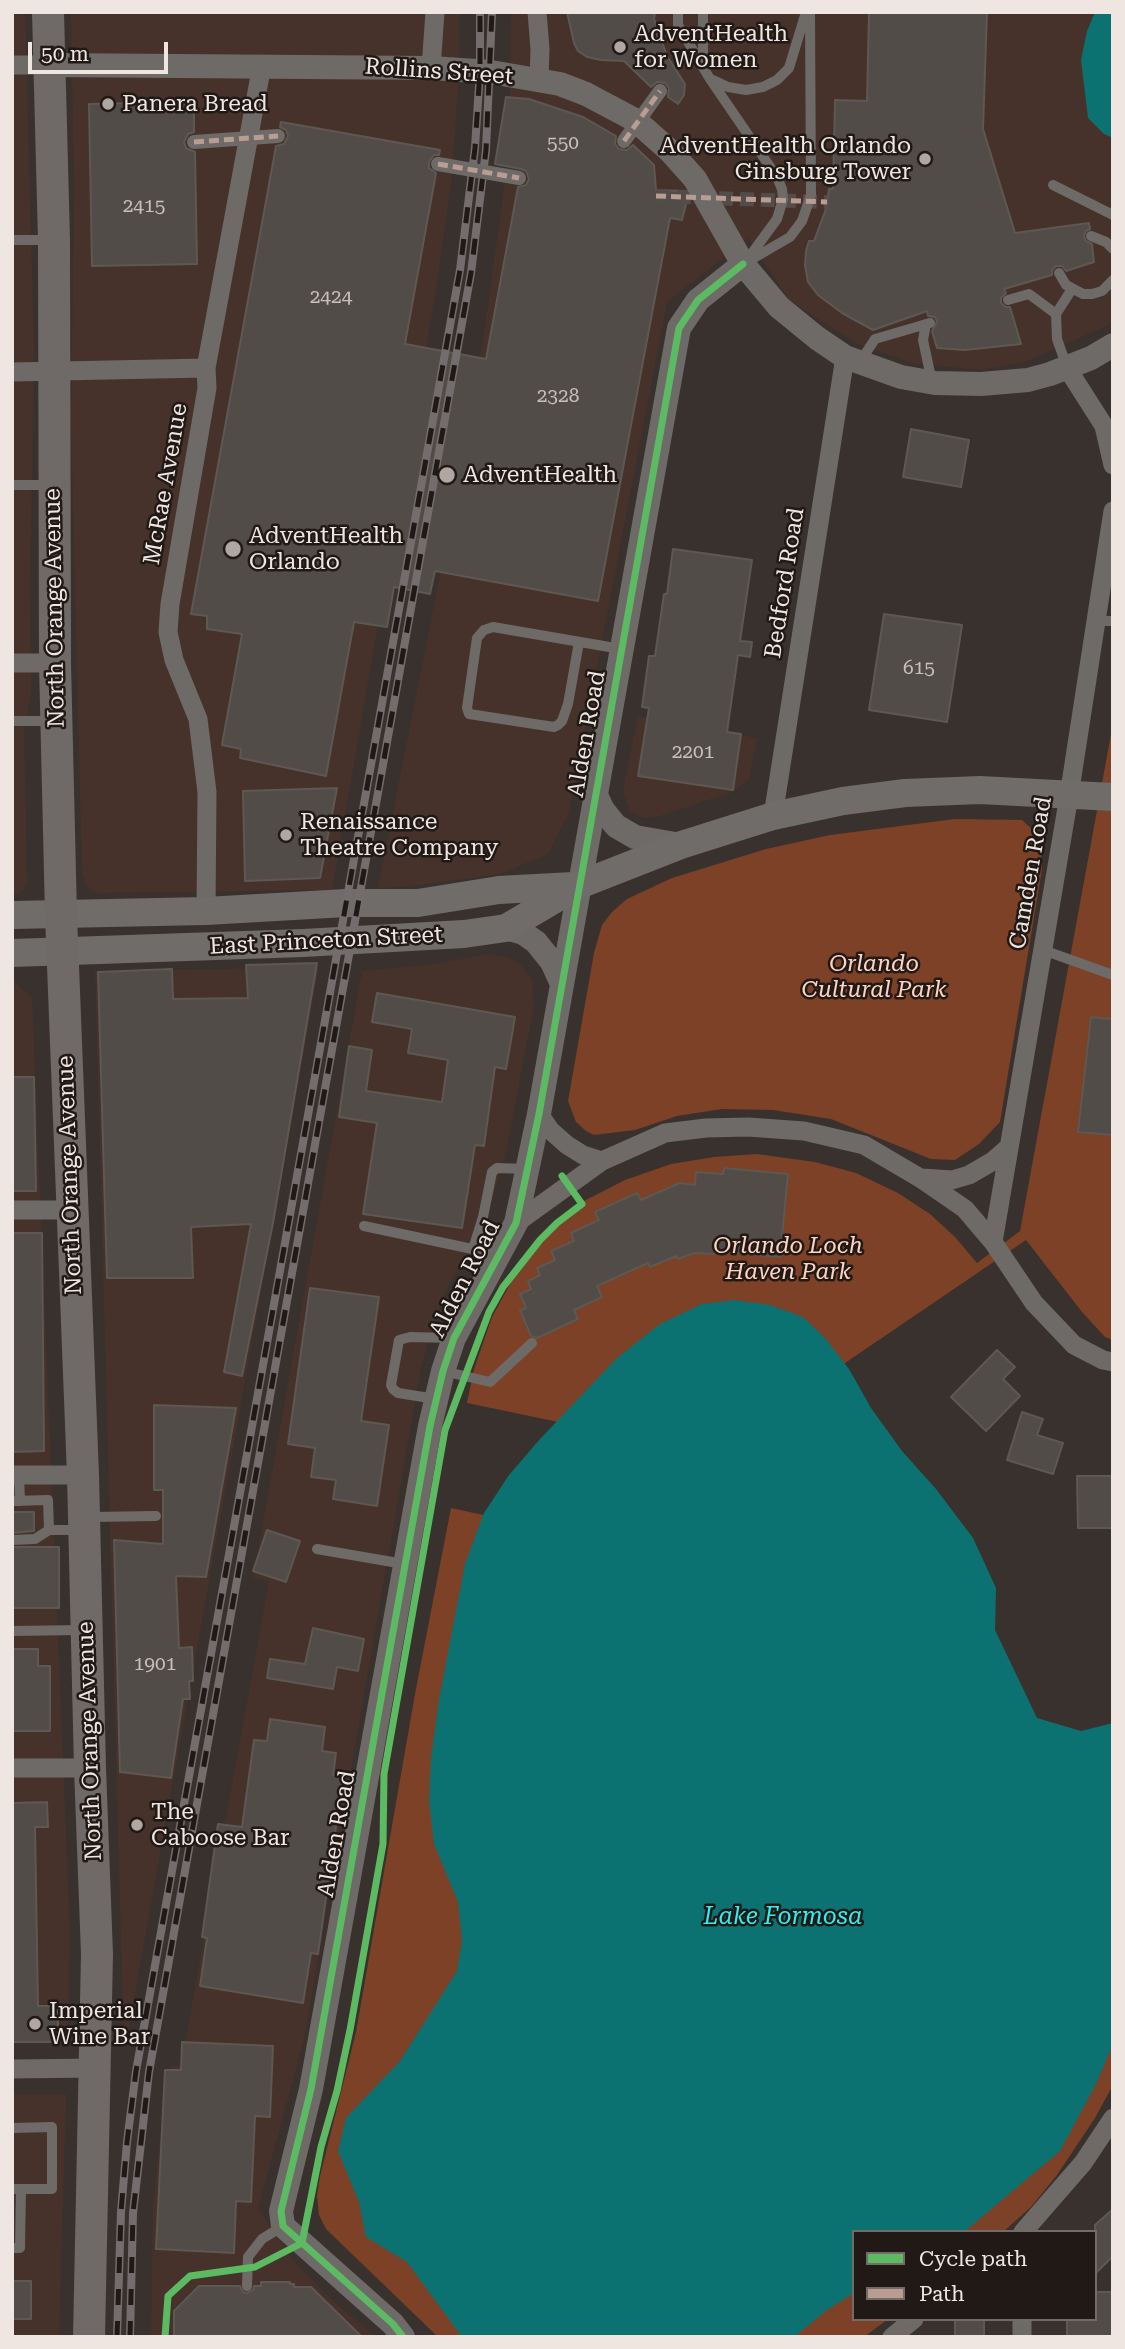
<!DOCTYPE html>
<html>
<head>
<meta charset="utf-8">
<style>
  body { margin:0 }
  #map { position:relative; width:1125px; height:2349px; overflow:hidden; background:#39312d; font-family:"Roboto Serif",serif }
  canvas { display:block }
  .frame { position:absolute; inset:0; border:14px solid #f0e6e1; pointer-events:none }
  .legend { position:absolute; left:852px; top:2230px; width:245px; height:91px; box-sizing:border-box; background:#201916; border:2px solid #736b67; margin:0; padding:9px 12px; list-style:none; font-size:21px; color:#f0e6e1 }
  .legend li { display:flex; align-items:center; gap:14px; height:35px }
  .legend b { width:35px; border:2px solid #736b67 }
  .scale { position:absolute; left:28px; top:42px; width:140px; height:32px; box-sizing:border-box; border:4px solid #f0e6e1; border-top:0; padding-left:9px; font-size:21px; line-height:24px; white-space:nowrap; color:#f0e6e1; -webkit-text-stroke:5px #201916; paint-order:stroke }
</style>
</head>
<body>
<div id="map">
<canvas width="1125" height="2349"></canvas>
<div class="frame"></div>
<ul class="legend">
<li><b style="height:9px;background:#5cba63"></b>Cycle path</li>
<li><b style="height:9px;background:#b99d93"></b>Path</li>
</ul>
<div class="scale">50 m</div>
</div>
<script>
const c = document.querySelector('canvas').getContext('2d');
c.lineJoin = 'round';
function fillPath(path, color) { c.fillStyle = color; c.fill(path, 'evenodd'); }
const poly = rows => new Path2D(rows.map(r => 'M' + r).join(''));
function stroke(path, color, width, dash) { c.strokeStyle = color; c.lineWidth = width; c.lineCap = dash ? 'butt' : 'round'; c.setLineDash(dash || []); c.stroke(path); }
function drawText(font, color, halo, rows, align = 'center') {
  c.font = font + ' "Roboto Serif",serif'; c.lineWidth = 5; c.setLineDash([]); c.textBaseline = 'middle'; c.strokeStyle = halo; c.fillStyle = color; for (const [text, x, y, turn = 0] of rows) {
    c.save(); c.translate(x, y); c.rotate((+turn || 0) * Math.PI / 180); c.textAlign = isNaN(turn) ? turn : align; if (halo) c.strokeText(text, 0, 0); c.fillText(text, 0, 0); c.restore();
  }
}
fillPath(poly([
  [12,12,25,12,34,347,30,585,31,692,24,735,27,880,24,890,18,894,12,894],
  [71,12,459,12,459,70,452,178,436,290,332,890,95,893,87,887,82,873,71,424,74,189],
  [511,12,1095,12,1087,31,1104,134,1113,138,1113,323,1025,362,979,370,912,363,856,343,789,300,748,238,667,302,569,813,548,854,500,874,420,885,378,888,452,514,484,333,504,189,510,110],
  [638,716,757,738,749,779,733,792,660,816,645,818,637,815,629,810,623,790],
  [490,954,508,957,522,966,532,980,534,1005,507,1147,493,1199,480,1230,447,1289,434,1322,421,1368,304,2039,258,2209,297,2265,332,2300,376,2337,151,2337,153,2206,161,2131,170,2066,181,2065,269,1581,253,1578,362,971,427,965],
  [319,968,259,1303,124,2054,95,971],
  [12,979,32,998,70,1933,68,2043,12,2043],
  [12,2094,66,2094,59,2337,12,2337]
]), '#46322a');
fillPath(poly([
  [1113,723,1113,1340,1105,1337,1082,1312,1026,1240,820,1380,592,1429,467,1403,474,1369,492,1317,515,1275,557,1223,582,1202,625,1180,671,1164,714,1157,757,1154,815,1162,856,1173,898,1193,930,1214,955,1237,977,1263,1020,1231],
  [955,819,1022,820,1033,830,1041,845,1042,869,1000,1122,979,1144,955,1160,931,1159,831,1119,773,1110,722,1109,677,1116,635,1130,594,1135,586,1131,576,1122,568,1101,594,953,602,925,612,912,627,899,672,878,766,849,830,835],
  [451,1508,535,1526,854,2241,854,2319,888,2319,864,2337,438,2337,326,2229,319,2215,317,2196,320,2176,356,2032,415,1694],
  [1113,1946,1113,2085,1095,2118,1057,2175,1031,2207,1003,2232,868,2232]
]), '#7c4126');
fillPath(poly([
  [1095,12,1113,12,1113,138,1104,134,1088,118,1081,60,1087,31],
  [734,1300,770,1305,803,1317,825,1338,849,1369,871,1408,902,1451,936,1489,973,1538,996,1588,995,1630,1037,1718,1081,1731,1113,1723,1113,2044,1096,2084,1060,2151,964,2232,854,2232,854,2293,827,2310,794,2337,462,2337,407,2262,366,2237,359,2202,338,2151,346,2118,400,2061,457,1971,462,1941,458,1902,434,1844,429,1801,431,1758,439,1700,465,1564,484,1513,509,1475,540,1439,617,1358,660,1324,702,1304]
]), '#0c7271');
const building = poly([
  [567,12,655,12,654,19,667,56,685,84,684,95,678,104,668,97,669,88,665,83,657,82,651,87,624,61,601,60,587,57,578,51,574,43,567,12],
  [869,12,987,12,983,129,1015,233,1089,223,1090,229,1086,231,1084,236,1086,241,1092,244,1094,262,1066,271,1062,266,1056,266,1052,270,1052,275,1004,289,1006,293,1001,298,1001,303,1006,307,1010,307,1021,344,965,350,937,348,932,331,937,322,935,317,928,316,927,311,873,330,842,313,818,295,808,282,805,265,806,251,809,241,814,241,826,209,829,189,833,189,835,100,867,101,869,12],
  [506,97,529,99,583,117,616,136,615,144,619,149,627,150,633,145,654,165,656,190,685,191,688,196,682,220,670,218,598,601,435,571,430,594,394,587,387,627,354,622,326,776,240,758,241,749,222,745,242,634,207,629,207,616,191,614,276,146,284,144,288,136,286,130,280,127,281,122,440,150,439,155,434,155,429,162,429,168,436,173,405,344,486,359,518,187,526,185,529,179,526,171,521,169,495,164,506,97],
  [194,102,194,132,188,134,184,142,186,148,195,152,197,264,92,266,89,104,194,102],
  [911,429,969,440,961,487,903,477,911,429],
  [673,549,752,560,740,641,752,642,750,657,738,655,727,732,741,734,733,790,638,776,649,708,642,707,649,656,655,656,664,594,667,594,673,549],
  [884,614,962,625,947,722,869,710,884,614],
  [337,788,320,878,245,881,243,791,337,788],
  [317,963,273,1223,242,1376,224,1372,251,1224,191,1227,193,1278,107,1278,98,972,172,969,173,999,248,998,246,965,317,963],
  [377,993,515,1017,506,1069,495,1067,484,1146,475,1145,462,1228,363,1214,377,1123,339,1117,349,1046,372,1050,366,1091,442,1102,448,1060,408,1053,412,1029,372,1022,377,993],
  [1091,1017,1113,1019,1113,1135,1078,1132,1091,1017],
  [12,1077,34,1077,36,1191,12,1191,12,1077],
  [724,1168,788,1174,780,1257,715,1251,715,1254,694,1253,678,1259,676,1256,650,1267,648,1263,597,1286,602,1297,574,1310,578,1319,537,1338,531,1336,520,1310,526,1308,520,1294,531,1289,528,1281,540,1275,537,1268,555,1260,551,1251,574,1241,571,1233,599,1220,595,1212,637,1193,641,1200,680,1183,695,1185,696,1172,723,1174,724,1168],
  [12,1233,42,1233,44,1451,12,1452,12,1233],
  [310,1288,379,1297,361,1421,389,1425,377,1506,333,1499,336,1480,311,1477,315,1448,288,1444,310,1288],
  [997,1350,1015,1367,1003,1379,1020,1396,986,1431,951,1397,997,1350],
  [154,1405,236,1408,206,1577,176,1576,179,1648,192,1647,193,1681,189,1681,190,1699,183,1699,171,1778,120,1772,114,1540,163,1544,163,1490,154,1490,154,1405],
  [1022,1412,1043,1419,1037,1435,1063,1443,1053,1474,1007,1460,1022,1412],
  [1077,1476,1113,1476,1113,1528,1078,1528,1077,1476],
  [12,1512,34,1512,34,1531,12,1533,12,1512],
  [267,1530,300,1541,286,1582,253,1571,267,1530],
  [12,1547,59,1547,59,1608,12,1608,12,1547],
  [313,1628,364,1639,358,1671,337,1667,333,1689,267,1678,270,1659,305,1664,313,1628],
  [12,1649,38,1649,38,1666,50,1666,50,1731,12,1731,12,1649],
  [270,1719,325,1727,322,1751,336,1753,333,1775,343,1777,318,1954,311,1953,303,2003,200,1986,207,1938,202,1937,218,1824,242,1827,254,1740,267,1741,270,1719],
  [47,1802,48,1827,35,1827,38,2006,58,2006,58,2042,12,2042,12,1803,47,1802],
  [182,2042,273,2046,270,2117,255,2116,251,2202,236,2201,234,2253,156,2249,165,2070,181,2070,182,2042],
  [1113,2209,1113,2256,1095,2274,1095,2225,1113,2209],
  [12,2281,31,2281,31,2319,12,2319,12,2281],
  [261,2282,290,2282,290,2284,294,2284,294,2287,311,2287,362,2337,174,2337,174,2311,199,2286,240,2286,243,2292,247,2293,253,2290,254,2286,261,2286,261,2282],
  [1095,2292,1113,2292,1113,2337,1067,2337,1067,2319,1095,2319,1095,2292],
  [955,2319,984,2319,984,2337,955,2337,955,2319]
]);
fillPath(building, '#514c47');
stroke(building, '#5d5852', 2);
stroke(poly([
  [656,196,827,202]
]), '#544c48', 14, [14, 7]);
stroke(poly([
  [678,12,678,25,710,79,777,177,782,189,783,199,777,219,744,264],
  [703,12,703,59,705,64],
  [713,80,728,87,746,90,763,87,777,80,789,68,806,12],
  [1053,185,1113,215],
  [1091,236,1106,242,1113,249],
  [12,240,50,240],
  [747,262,790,237,802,221,811,195,810,12],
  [1059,273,1066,285,1083,294,1092,294,1102,291,1113,280],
  [1008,300,1029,294,1056,314],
  [926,324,923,340,932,382],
  [860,362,875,339,930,323],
  [1067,367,1057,339,1056,314,1072,289],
  [12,485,50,485],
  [1096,621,1113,621],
  [579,642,568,704,562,721,558,725,554,727,469,714,467,708,477,638,484,630,493,627,621,649],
  [12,721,52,721],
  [1043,950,1113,975],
  [364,1226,477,1250,493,1263],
  [473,1249,483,1217,492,1172,497,1168,526,1169],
  [443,1371,490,1382,532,1343],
  [436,1399,398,1393,393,1389,391,1385,399,1340,410,1337,453,1338],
  [19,1475,20,1501],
  [12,1501,48,1500,49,1530,35,1539,12,1540],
  [90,1517,156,1516],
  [49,1530,80,1530],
  [317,1549,404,1564],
  [12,1631,82,1630],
  [12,2128,52,2127,52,2189,21,2189],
  [12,2189,21,2189,20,2248,12,2248],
  [247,2286,248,2257,262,2239,283,2226]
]), '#6e6a68', 10);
stroke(poly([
  [537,12,540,49,539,80],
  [12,65,49,65],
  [431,68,435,12],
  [1067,368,1104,426,1113,465],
  [12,372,206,368],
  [12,663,55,663],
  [773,816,845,357],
  [206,911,207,792,198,719,174,660,168,632,170,604,207,388,206,368,262,65],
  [539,1114,550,1130,567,1145,583,1155,602,1161],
  [922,1178,952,1180,969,1175,993,1161,1009,1147],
  [12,1210,71,1210],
  [516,1223,602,1161,665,1133,706,1128,748,1127,804,1131,864,1145,920,1178,965,1209,993,1242,1034,1303,1074,1345,1103,1360,1113,1362],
  [993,1242,1069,796,1113,511],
  [12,1475,83,1475],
  [12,1768,90,1768],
  [12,2069,96,2068],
  [1023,2232,1083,2163,1113,2118],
  [1022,2319,1022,2337],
  [892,2337,914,2319]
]), '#6e6a68', 19);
stroke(poly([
  [49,65,431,68,491,72,560,84,586,94,635,120,670,151,695,179,743,264,779,307,817,338,845,357,901,377,935,383,981,384,1028,380,1050,374,1091,358,1113,345],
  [595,793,603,810,616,826,635,837,681,845],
  [506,928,523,933,536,942,552,962,562,984],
  [403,2337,393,2324,283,2226,281,2211,311,2089,430,1426,443,1371,454,1338,516,1223,539,1114,679,328,698,300,743,264]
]), '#6e6a68', 24);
stroke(poly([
  [12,915,206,911,346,903,418,903,499,890,573,886],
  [12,953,303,943,464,934,506,928,579,885,681,845,773,816,843,801,905,793,980,790,1113,797]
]), '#706c69', 28);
stroke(poly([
  [48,12,54,240,55,663,61,915,83,1475,90,1768,97,1954,89,2337]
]), '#6f6a67', 32);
const rail = poly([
  [117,2337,121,2212,127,2142,136,2071,460,270,475,148,480,70,480,12],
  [130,2337,133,2213,149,2072,471,273,486,150,492,12]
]);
stroke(rail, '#736e6d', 8);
stroke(rail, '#201916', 5, [16]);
stroke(poly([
  [624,141,660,91],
  [194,142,278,136],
  [438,164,519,178]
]), '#6e6a68', 14);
stroke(poly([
  [624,141,660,91],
  [194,142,278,136],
  [438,164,519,178],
  [656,196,827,202]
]), '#b99d93', 5, [10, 5]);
stroke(poly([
  [165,2337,168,2296,190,2276,255,2267,302,2243,321,2147,337,2091,350,2030,383,1844,384,1774,445,1430,489,1312,503,1287,540,1240,557,1223,582,1204,562,1176],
  [403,2337,393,2324,283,2226,281,2211,311,2089,430,1426,443,1371,454,1338,516,1223,539,1114,679,328,698,300,743,264]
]), '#5cba63', 7);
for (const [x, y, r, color] of [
  [620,47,7,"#b0a7a2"],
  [108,104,7,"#b0a7a2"],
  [925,159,7,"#b0a7a2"],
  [447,475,9,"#b0a7a2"],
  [233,549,9,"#b0a7a2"],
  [286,835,7,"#b0a7a2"],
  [137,1825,7,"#b0a7a2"],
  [35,2024,7,"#b0a7a2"]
]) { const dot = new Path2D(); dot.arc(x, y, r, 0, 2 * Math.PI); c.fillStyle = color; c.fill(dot); stroke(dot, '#201916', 2.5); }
drawText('19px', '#c8c0ba', null, [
  ["550",563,143],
  ["2415",144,206],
  ["2424",331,297],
  ["2328",558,396],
  ["615",919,668],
  ["2201",693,752],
  ["1901",155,1664]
]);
drawText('23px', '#f0e6e1', '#201916', [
  ["AdventHealth",634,34],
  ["for Women",634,60],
  ["Panera Bread",122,104],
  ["AdventHealth Orlando",911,146,"right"],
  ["Ginsburg Tower",911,172,"right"],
  ["AdventHealth",463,475],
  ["AdventHealth",249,536],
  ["Orlando",249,562],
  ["Renaissance",300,822],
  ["Theatre Company",300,848],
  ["The",151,1812],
  ["Caboose Bar",151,1838],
  ["Imperial",49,2011],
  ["Wine Bar",49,2037]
], 'left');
drawText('23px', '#f0e6e1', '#201916', [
  ["Rollins Street",439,72,4],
  ["McRae Avenue",166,484,-80],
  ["Bedford Road",785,583,-81],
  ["North Orange Avenue",55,608,-91],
  ["Alden Road",587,734,-80],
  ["Camden Road",1031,873,-80],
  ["East Princeton Street",326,941,-3],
  ["North Orange Avenue",70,1175,-92],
  ["Alden Road",465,1279,-63],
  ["North Orange Avenue",90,1741,-92],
  ["Alden Road",337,1834,-80]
]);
drawText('italic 23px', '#ffd3c1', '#201916', [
  ["Orlando",874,964],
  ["Cultural Park",874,990],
  ["Orlando Loch",788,1246],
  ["Haven Park",788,1272]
]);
drawText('italic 24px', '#32edee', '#201916', [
  ["Lake Formosa",783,1917]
]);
</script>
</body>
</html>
